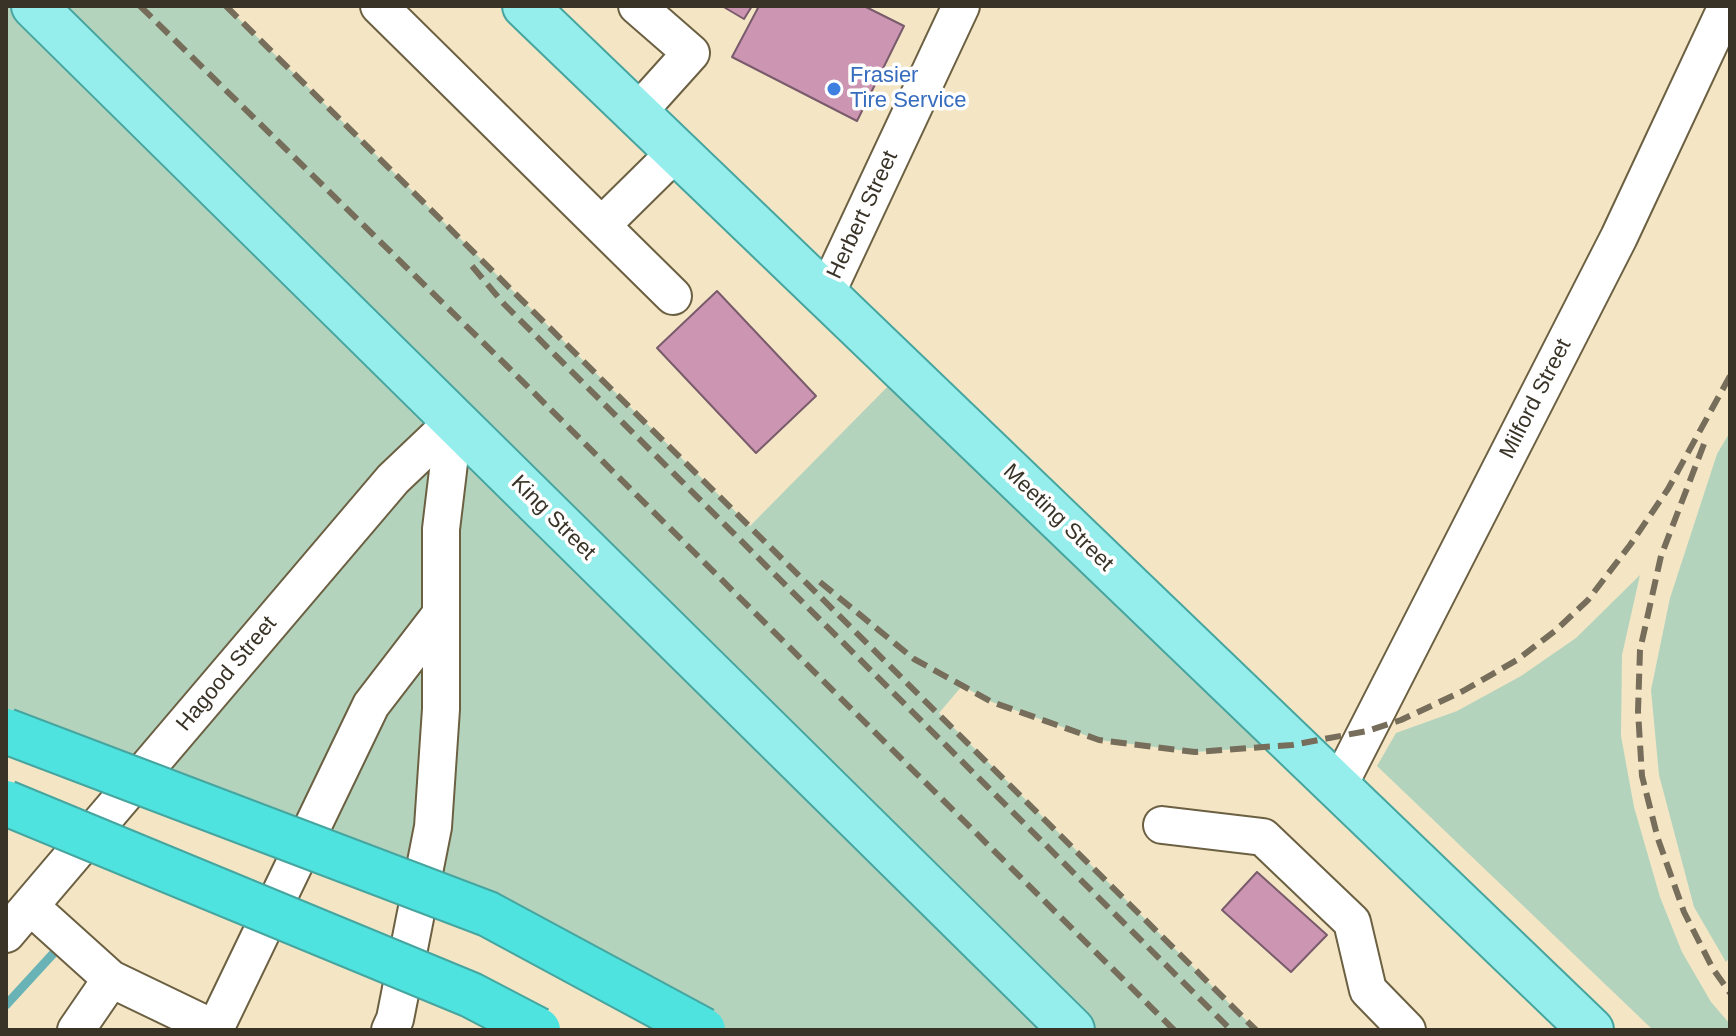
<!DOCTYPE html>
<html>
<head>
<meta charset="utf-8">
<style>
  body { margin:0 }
  #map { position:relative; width:1736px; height:1036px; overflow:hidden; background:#f4e6c5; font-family:Helvetica,sans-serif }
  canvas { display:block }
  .frame { position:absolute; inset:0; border:8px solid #393327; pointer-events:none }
</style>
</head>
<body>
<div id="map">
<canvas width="1736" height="1036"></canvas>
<div class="frame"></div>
</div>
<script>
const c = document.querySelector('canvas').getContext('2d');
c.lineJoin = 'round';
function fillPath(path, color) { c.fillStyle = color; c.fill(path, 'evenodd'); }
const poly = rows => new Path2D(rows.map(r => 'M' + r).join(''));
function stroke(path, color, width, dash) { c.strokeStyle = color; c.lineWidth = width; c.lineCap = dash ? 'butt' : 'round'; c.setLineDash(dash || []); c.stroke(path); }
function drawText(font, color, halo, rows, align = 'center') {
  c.font = font + ' Helvetica,sans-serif'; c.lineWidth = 7; c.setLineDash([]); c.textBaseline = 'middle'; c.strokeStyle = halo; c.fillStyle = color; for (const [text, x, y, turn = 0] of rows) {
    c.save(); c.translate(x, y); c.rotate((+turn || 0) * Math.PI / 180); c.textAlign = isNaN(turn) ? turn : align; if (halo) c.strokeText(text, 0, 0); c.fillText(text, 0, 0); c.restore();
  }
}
fillPath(poly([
  [6,6,226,6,750,526,904,370,1292,745,1195,752,1099,740,992,702,962,686,939,713,1256,1030,703,1030,488,914,6,731],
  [1730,432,1730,957,1726,962,1694,907,1659,775,1651,690,1670,598,1717,454],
  [1640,575,1622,655,1621,736,1634,807,1660,897,1682,952,1711,1002,1730,1024,1730,1030,1653,1030,1377,766,1396,733,1457,711,1521,676,1576,638]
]), '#b3d3bd');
stroke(poly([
  [6,1005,62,944]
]), '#69b3b6', 9);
const building = poly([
  [722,6,752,6,744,19,722,6],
  [759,6,864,6,904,26,857,121,732,57,759,6],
  [717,291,816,396,756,453,657,348,717,291],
  [1257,872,1327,935,1291,972,1222,910,1257,872]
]);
fillPath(building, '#cc96b2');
stroke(building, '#795b6b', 2);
const minor = poly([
  [379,6,673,296],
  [637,6,691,53,637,113],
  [602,225,677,151],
  [826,294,961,6],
  [1337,789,1619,237,1727,6],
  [1162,825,1263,837,1352,922,1368,990,1407,1030],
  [30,906,111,979,215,1029,371,705,441,614],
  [6,934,393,479,454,421],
  [76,1030,111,979],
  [390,1030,395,1019,433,827,441,709,441,529,454,421]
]);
const major = poly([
  [34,6,1072,1030],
  [525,6,1591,1030]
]);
stroke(minor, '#6c6043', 40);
stroke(major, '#47a59f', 48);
stroke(minor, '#fff', 36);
stroke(major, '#95eeec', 44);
stroke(poly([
  [140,6,505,364,1174,1030],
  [226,6,1256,1030],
  [472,266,504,304,1231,1030],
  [1704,444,1661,556,1640,650,1638,711,1642,776,1658,839,1684,912,1713,969,1730,993],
  [820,582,914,659,992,702,1099,740,1195,752,1292,745,1367,731,1401,720,1463,691,1517,660,1556,630,1588,600,1630,545,1668,489,1730,376]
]), '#766d5a', 6, [16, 8]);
const highwayBridge = poly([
  [6,731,488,914,703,1030],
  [6,803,471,995,538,1030]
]);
stroke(highwayBridge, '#47a59f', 48, []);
stroke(highwayBridge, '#4fe3df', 44);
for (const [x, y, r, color] of [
  [834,89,8,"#3f7fe0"]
]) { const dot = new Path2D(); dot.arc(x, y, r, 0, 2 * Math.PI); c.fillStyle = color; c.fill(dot); stroke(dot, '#fff', 3); }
drawText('22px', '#366cbe', '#fff', [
  ["Frasier",850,76],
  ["Tire Service",850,101]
], 'left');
drawText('22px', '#393327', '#fff', [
  ["Herbert Street",863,215,-65],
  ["Milford Street",1536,399,-63],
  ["King Street",553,518,45],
  ["Meeting Street",1058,518,44],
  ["Hagood Street",227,674,-50]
]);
</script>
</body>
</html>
